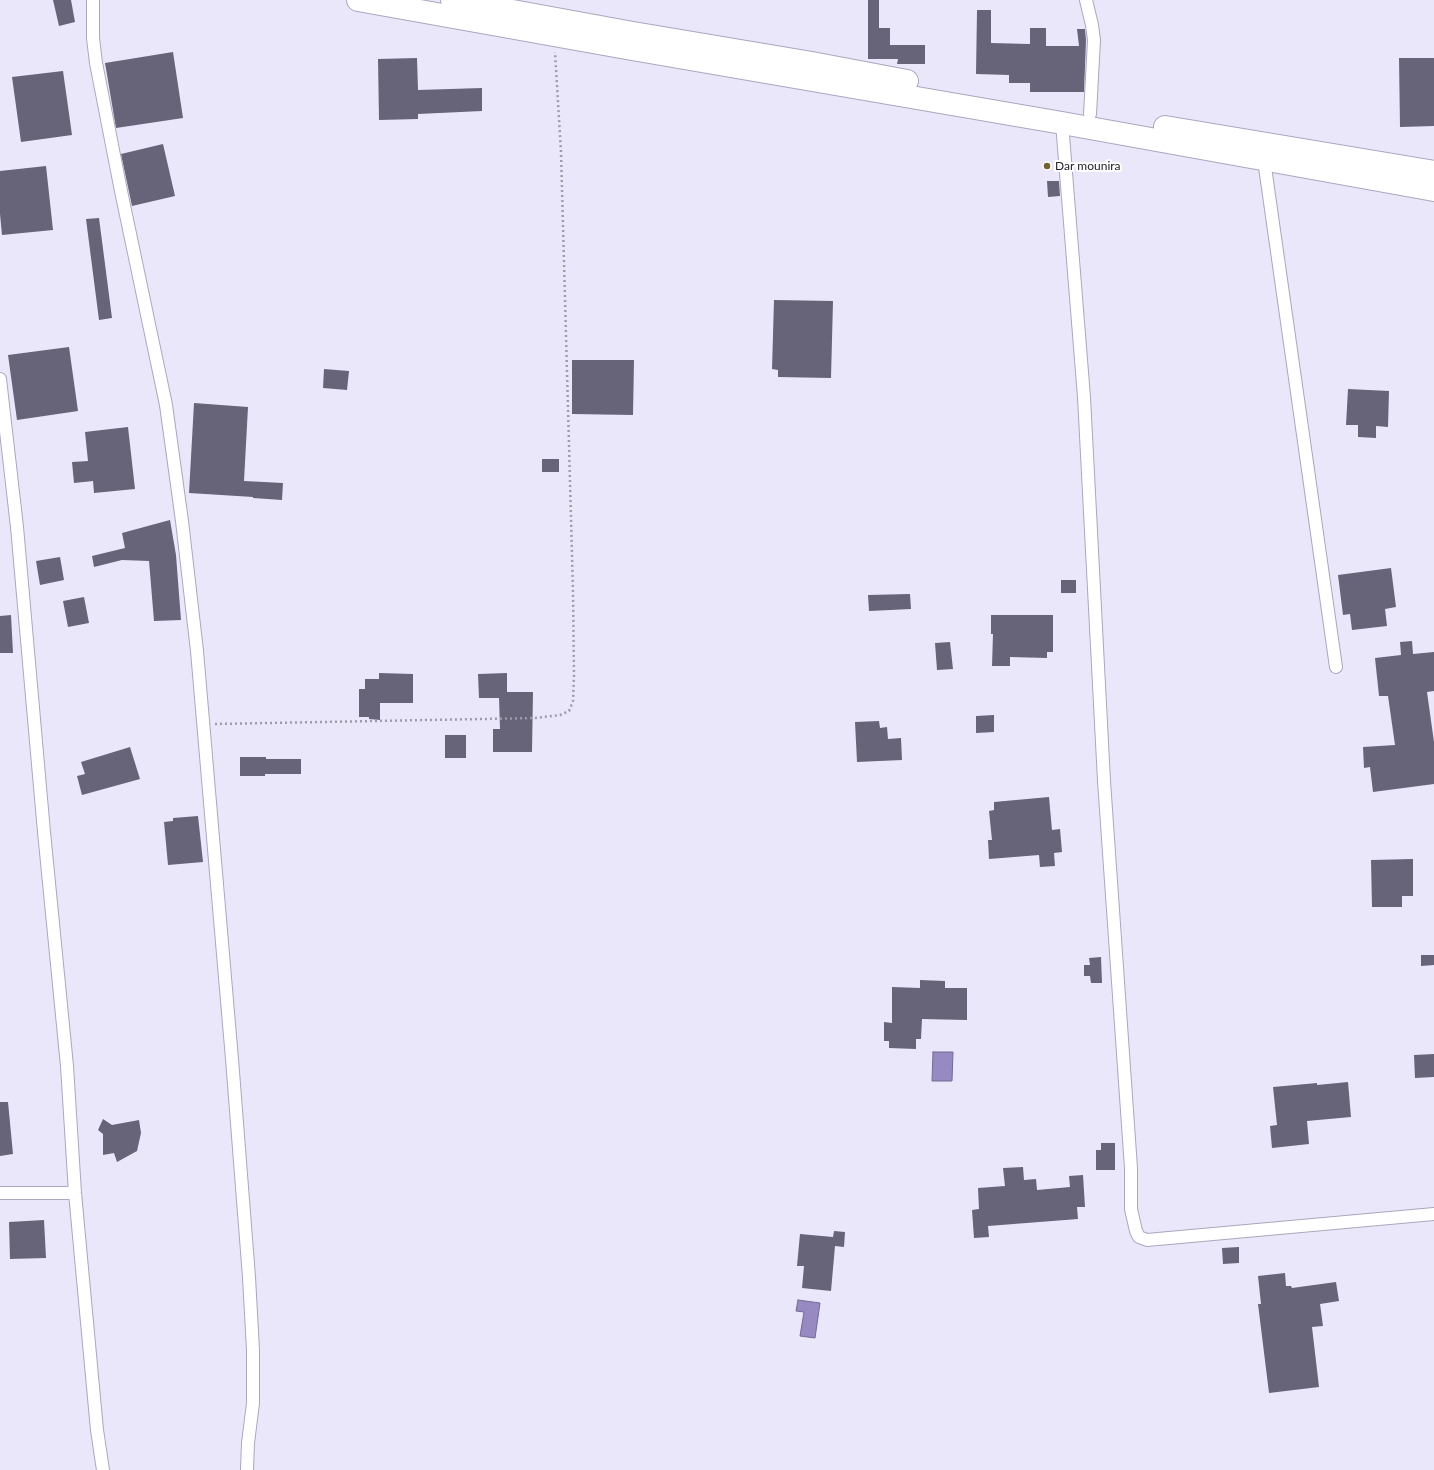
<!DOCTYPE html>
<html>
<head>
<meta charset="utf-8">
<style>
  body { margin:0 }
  canvas { display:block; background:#ebe7fb }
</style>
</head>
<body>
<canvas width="1434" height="1470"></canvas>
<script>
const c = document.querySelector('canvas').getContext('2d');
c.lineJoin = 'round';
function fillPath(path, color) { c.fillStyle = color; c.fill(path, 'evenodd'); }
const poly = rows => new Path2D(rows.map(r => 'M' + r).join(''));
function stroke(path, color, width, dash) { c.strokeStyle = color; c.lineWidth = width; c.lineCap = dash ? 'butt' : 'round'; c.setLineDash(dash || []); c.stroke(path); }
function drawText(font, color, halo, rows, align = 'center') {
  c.font = font + ' Lato,sans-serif'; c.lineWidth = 4; c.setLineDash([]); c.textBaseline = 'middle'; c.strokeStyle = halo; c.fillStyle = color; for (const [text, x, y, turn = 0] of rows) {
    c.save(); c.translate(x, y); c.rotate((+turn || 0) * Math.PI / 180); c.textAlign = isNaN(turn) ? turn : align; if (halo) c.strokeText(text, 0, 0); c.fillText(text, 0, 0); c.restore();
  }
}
const water = poly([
  [933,1052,953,1052,952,1081,932,1081,933,1052],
  [798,1300,820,1303,815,1338,800,1336,804,1312,796,1311,798,1300]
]);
fillPath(water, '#9789c2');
stroke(water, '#746a94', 1);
fillPath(poly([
  [53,0,71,0,75,22,59,26],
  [868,0,879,0,879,28,890,28,890,45,925,45,925,64,897,64,898,59,868,59],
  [977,10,991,10,991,43,1030,44,1030,28,1046,28,1046,46,1079,46,1077,29,1085,29,1086,40,1084,92,1030,92,1030,83,1009,83,1009,75,976,74],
  [173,52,183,118,116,128,105,63],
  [417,58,418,90,482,88,482,111,418,114,418,119,379,120,378,59],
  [1399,58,1434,58,1434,126,1400,127],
  [63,71,72,135,21,142,12,77],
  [163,144,175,196,132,206,121,154],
  [46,166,53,230,2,235,0,214,0,171],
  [1047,181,1059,181,1060,196,1048,197],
  [99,218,112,318,99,320,86,219],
  [774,300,833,301,831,378,778,377,778,370,772,369],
  [69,347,78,411,17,420,8,355],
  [572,360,634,360,633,415,572,414],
  [324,369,349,371,347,390,323,388],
  [1348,389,1389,391,1388,427,1376,426,1376,438,1358,437,1358,425,1346,425],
  [194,403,248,407,244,481,283,483,282,500,253,498,253,497,189,493],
  [128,427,135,489,94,493,93,481,74,483,72,462,88,461,85,432],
  [542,459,559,459,559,472,542,472],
  [170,520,176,555,181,620,154,621,149,561,122,560,94,567,92,556,125,548,122,533],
  [60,557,64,580,40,585,36,561],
  [1391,568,1396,607,1385,609,1387,626,1352,630,1350,614,1343,615,1338,575],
  [1061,580,1076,580,1076,593,1061,593],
  [910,594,911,609,869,611,868,595],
  [84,597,89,623,68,627,63,601],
  [11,615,13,653,0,653,0,616],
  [991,615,1053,615,1053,652,1047,652,1047,658,1010,657,1010,666,992,666,993,634,991,634],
  [1412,641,1413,654,1434,652,1434,691,1427,692,1434,742,1434,784,1373,792,1370,767,1364,768,1363,747,1395,745,1388,696,1379,696,1375,658,1401,655,1400,642],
  [950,642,953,669,937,670,935,643],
  [379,673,413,674,413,703,380,703,380,720,369,719,369,717,359,717,359,689,365,689,365,679,379,679],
  [507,673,507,692,533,692,532,752,493,752,493,729,500,729,499,698,479,698,478,674],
  [994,715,994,732,976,733,976,716],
  [879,721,880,728,887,727,888,739,901,738,902,760,857,762,855,722],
  [445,735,466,735,466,758,445,758],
  [130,747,140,779,82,795,77,776,85,774,81,762],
  [240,757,266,757,266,759,301,759,301,774,265,774,265,776,240,776],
  [1049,797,1052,830,1060,829,1062,852,1054,853,1055,866,1040,867,1039,855,989,859,988,840,992,840,989,811,994,810,994,802],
  [198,816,203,862,168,865,164,822,173,821,173,818],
  [1413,859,1413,896,1402,896,1402,907,1372,907,1371,860],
  [1421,955,1434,955,1434,965,1421,966],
  [1101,957,1102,983,1091,983,1090,976,1084,976,1084,965,1090,965,1089,958],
  [920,980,945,981,945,988,967,988,967,1020,922,1019,921,1039,916,1039,916,1049,889,1048,889,1041,884,1041,884,1022,892,1023,892,987,920,988],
  [1434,1054,1434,1077,1415,1078,1414,1055],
  [1348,1082,1351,1117,1307,1121,1309,1144,1272,1148,1270,1126,1277,1125,1273,1087,1317,1083,1317,1085],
  [0,1102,8,1102,13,1154,0,1156],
  [103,1119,112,1125,139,1120,141,1133,137,1151,117,1162,114,1153,103,1155,103,1134,98,1130],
  [1101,1143,1115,1143,1115,1170,1096,1170,1096,1150,1101,1150],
  [1023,1167,1024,1180,1036,1179,1037,1190,1070,1187,1069,1176,1083,1175,1085,1207,1077,1207,1078,1219,988,1226,989,1237,974,1238,972,1210,979,1209,978,1188,1005,1186,1003,1168],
  [44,1220,46,1258,10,1259,9,1222],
  [834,1231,845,1232,844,1247,835,1246,831,1291,802,1288,804,1266,797,1266,800,1234,833,1237],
  [1239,1247,1239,1263,1223,1264,1222,1248],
  [1285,1273,1286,1286,1291,1286,1292,1288,1336,1282,1339,1301,1320,1304,1323,1326,1312,1327,1319,1387,1269,1393,1258,1304,1261,1304,1258,1276]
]), '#676378');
const street = poly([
  [93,0,93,38,96,63,121,191,166,405,182,521,197,651,232,1059,249,1277,253,1350,253,1403,248,1443,247,1470],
  [1086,0,1092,25,1094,40,1090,114],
  [1062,123,1084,397,1104,781,1131,1168,1131,1209,1136,1231,1139,1237,1147,1240,1434,1214],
  [1264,160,1336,667],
  [0,379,17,527,44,832,67,1066,75,1193,97,1430,103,1470],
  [0,1193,75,1193]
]);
const highway = poly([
  [358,0,632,49,1062,123,1434,190],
  [452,0,633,33,812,63,907,81],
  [1165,127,1434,172]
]);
stroke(street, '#aca6be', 14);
stroke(highway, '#aca6be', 24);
stroke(poly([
  [215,724,535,718,560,715,569,711,573,701,574,675,573,591,561,152,555,52]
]), '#9e9bab', 2.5, [2, 3]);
stroke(street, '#fff', 12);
stroke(highway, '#fff', 22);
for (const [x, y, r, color] of [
  [1047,166,4,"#75602f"]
]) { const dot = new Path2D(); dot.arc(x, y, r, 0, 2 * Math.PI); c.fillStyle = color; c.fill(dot); stroke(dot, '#fff', 1.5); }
drawText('12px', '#23212a', '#fff', [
  ["Dar mounira",1055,166]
], 'left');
</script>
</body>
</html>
